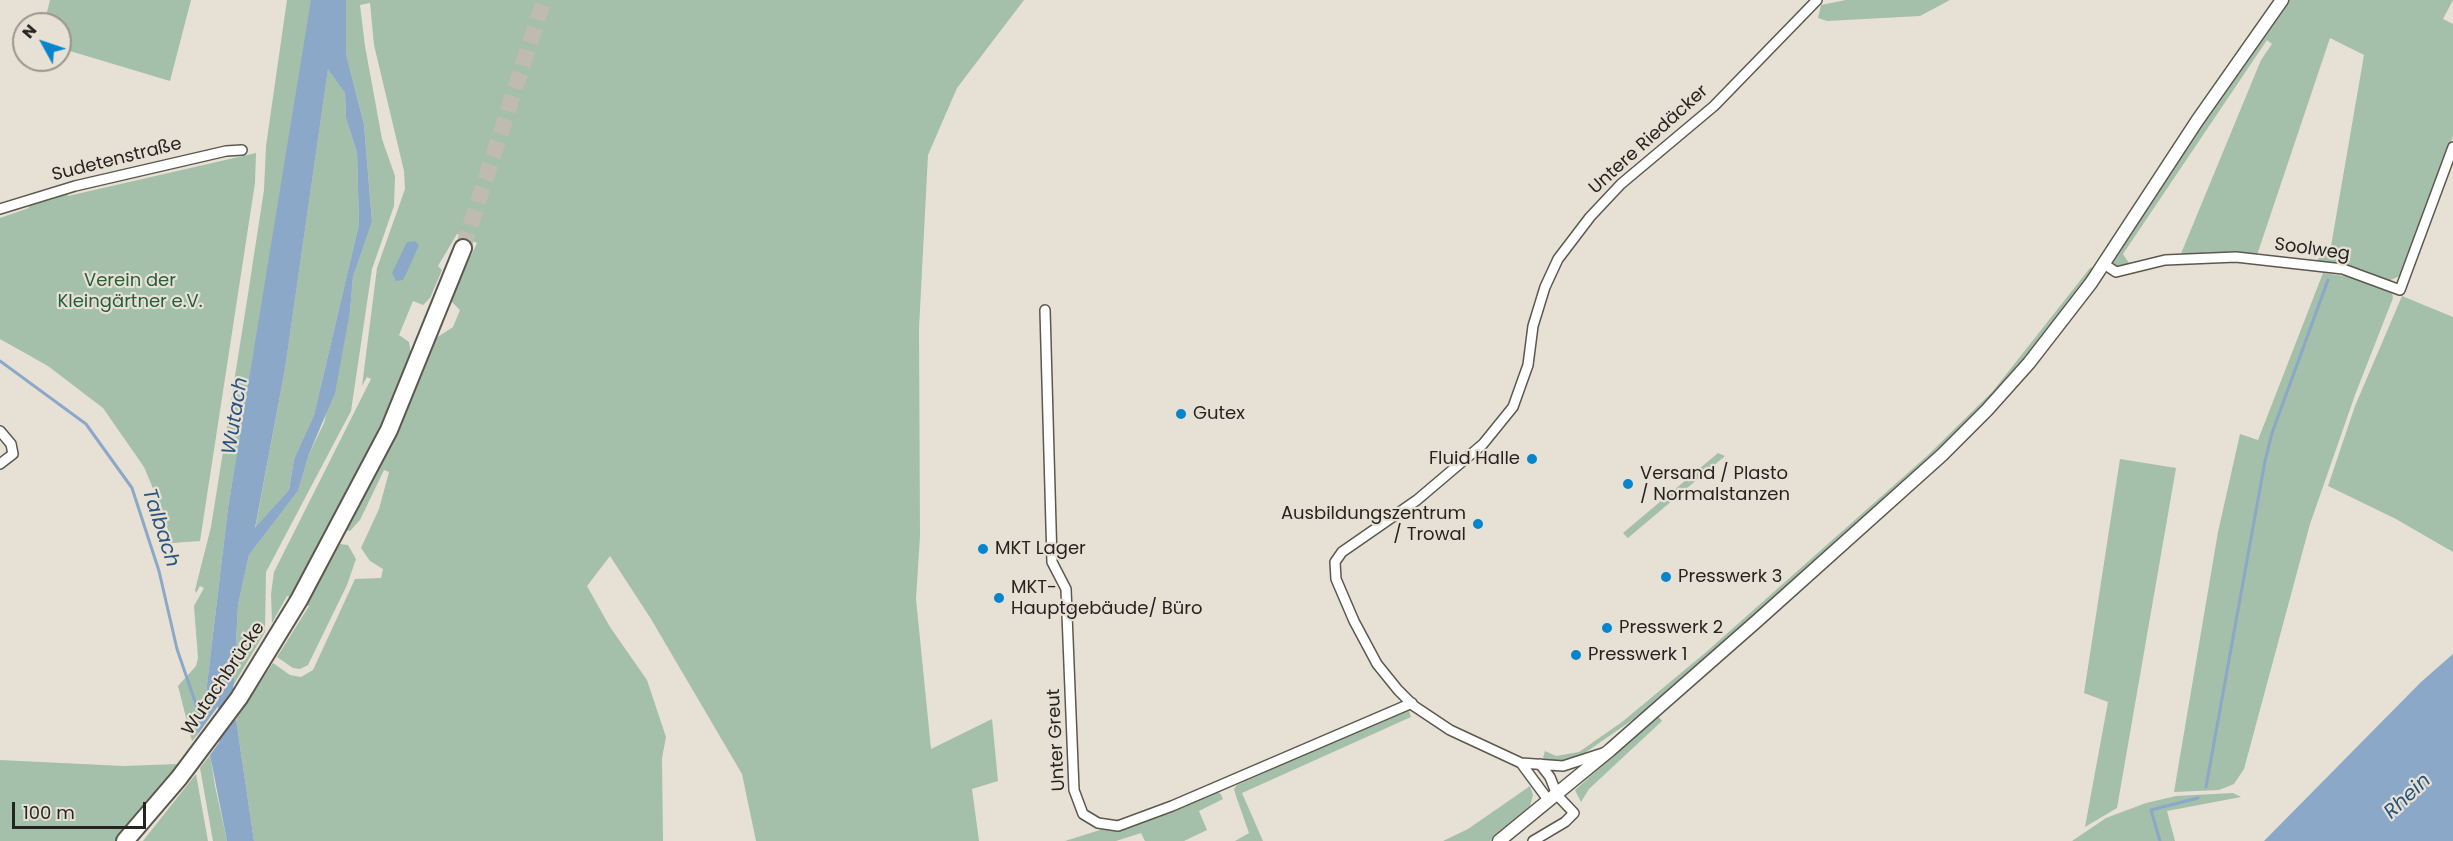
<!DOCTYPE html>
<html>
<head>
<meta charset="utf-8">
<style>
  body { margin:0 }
  #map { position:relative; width:2453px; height:841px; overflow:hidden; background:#e7e1d5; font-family:Poppins,sans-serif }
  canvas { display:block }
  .north { position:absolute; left:12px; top:12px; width:60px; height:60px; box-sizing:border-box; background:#e7e1d5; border:2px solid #9a958d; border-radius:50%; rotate:310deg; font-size:16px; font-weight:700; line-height:24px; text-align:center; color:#262420 }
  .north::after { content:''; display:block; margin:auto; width:21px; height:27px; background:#0685cc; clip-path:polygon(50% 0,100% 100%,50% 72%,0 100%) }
  .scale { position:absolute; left:12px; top:802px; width:134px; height:27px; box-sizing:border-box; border:3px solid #262420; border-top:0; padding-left:8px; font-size:18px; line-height:21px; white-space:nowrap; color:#262420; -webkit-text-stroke:4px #e7e1d5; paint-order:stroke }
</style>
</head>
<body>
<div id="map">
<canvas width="2453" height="841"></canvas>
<div class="north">N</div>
<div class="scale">100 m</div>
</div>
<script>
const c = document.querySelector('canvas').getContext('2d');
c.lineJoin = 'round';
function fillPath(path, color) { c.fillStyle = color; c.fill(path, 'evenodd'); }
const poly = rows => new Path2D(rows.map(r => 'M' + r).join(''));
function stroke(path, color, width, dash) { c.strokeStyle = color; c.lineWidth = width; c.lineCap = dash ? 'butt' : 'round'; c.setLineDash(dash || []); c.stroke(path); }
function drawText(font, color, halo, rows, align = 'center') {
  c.font = font + ' Poppins,sans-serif'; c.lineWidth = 4.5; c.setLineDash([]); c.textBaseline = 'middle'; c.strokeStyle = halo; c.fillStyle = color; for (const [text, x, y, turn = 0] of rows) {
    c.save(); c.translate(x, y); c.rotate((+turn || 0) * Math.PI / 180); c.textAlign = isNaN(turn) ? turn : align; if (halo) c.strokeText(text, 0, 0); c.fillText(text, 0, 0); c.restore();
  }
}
fillPath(poly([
  [50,0,191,0,170,81,60,48,60,24,44,24],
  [287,0,311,0,311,11,228,508,204,710,195,723,198,734,192,741,178,686,196,666,198,658,194,606,204,588,200,586,196,593,195,590,211,527,248,294,264,190,266,146],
  [346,0,1024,0,957,88,928,155,919,328,920,536,916,599,931,749,992,719,998,781,972,789,979,841,756,841,742,774,651,619,610,556,587,586,610,627,647,680,666,737,662,758,663,841,254,841,236,719,273,663,290,675,301,677,313,670,355,579,381,578,383,569,370,561,361,548,379,509,389,472,384,470,360,520,350,531,346,530,430,342,453,327,460,310,450,300,477,243,457,234,438,266,442,270,430,298,423,305,413,301,399,335,409,342,411,355,381,427,354,481,290,597,287,596,272,623,271,594,274,572,371,379,367,377,362,386,377,268,405,189,404,171,374,45,370,3,360,5,365,46,382,139,395,176,394,206,372,269,351,411,266,572,265,632,234,684,238,605,249,555,298,491,309,454,324,423,350,311,353,277,372,222,364,124,346,54],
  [1846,0,1950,0,1920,16,1827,21,1818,18,1821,5],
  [2289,0,2453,0,2443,19,2453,24,2453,136,2404,270,2400,276,2388,281,2355,269,2315,262,2331,246,2364,55,2330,38,2257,255,2180,256,2261,60,2272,44,2267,40,2123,254,2129,263,2119,268,2112,262,2210,112],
  [328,68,345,93,346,118,357,153,359,224,314,415,294,459,289,490,255,529,285,369],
  [256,153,255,183,200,541,172,543,162,510,144,467,103,408,48,366,0,339,0,218,29,208,27,202,66,190,68,196],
  [2094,267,2050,330,1990,399,1928,462,1638,716,1579,757,1563,762,1546,761,1543,758,1545,751,1556,756,1579,752,1622,722,1705,653,1928,455,1993,391,2090,268],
  [2323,273,2358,278,2392,292,2393,298,2355,395,2310,524,2244,769,2234,784,2219,790,2174,792,2218,532,2240,434,2258,440],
  [2402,296,2453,317,2453,552,2396,519,2328,486,2355,406],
  [1718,453,1725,456,1628,538,1623,533],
  [2120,459,2176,468,2117,808,2085,827,2108,702,2084,693],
  [340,544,348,545,356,559,347,585,308,665,300,669,293,668,277,657,309,606,306,604],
  [1409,710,1411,717,1242,793,1263,841,1235,841,1249,833,1236,796,1234,789,1237,785,1399,712],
  [1658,716,1662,721,1589,789,1581,802,1575,790],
  [210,755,215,786,227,841,213,841,200,768],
  [0,760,124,766,178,764,175,772,118,841,0,841],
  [196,774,208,841,143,841,146,837],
  [1530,786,1533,795,1530,806,1490,841,1443,841,1468,829],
  [1216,792,1220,793,1223,799,1199,811,1207,830,1184,841,1145,841,1141,833,1116,841,1065,841,1103,829,1112,831],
  [2233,793,2241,797,2167,811,2175,841,2072,841,2106,818,2146,803,2176,796]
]), '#a4bfaa');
fillPath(poly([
  [311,0,346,0,346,54,364,124,372,222,353,277,350,311,335,393,309,454,298,491,249,555,238,605,234,684,198,734,195,723,204,710,228,508],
  [328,69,345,93,346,118,357,153,359,224,314,415,294,459,289,490,255,528,285,369],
  [415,241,419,245,407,272,403,280,396,281,392,273,407,242],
  [2453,654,2453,841,2264,841,2421,682],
  [236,719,254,841,227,841,210,755]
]), '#8ba8c8');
stroke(poly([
  [0,361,86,424,132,488,159,571,177,649,201,719],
  [2206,787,2265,461,2272,433,2328,280],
  [2160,841,2151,810,2198,798]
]), '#8ba8c8', 3);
stroke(poly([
  [225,676,228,756]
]), '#8ba8c8', 16);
stroke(poly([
  [463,248,544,0]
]), '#c0bbb1', 16, [16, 8]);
const street = poly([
  [0,209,75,186,226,151,242,150],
  [2104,264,2116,272,2165,260,2236,257,2343,269,2400,290,2453,147],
  [1045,310,1052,562,1066,589,1074,790,1083,814,1098,823,1118,826,1172,806,1412,703],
  [0,431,11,444,13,454,0,464],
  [1603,753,1563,766,1521,763,1450,730,1414,706,1398,690,1377,664,1354,621,1336,579,1335,562,1342,552,1417,500,1483,444,1513,407,1528,365,1533,326,1545,287,1558,259,1590,217,1621,184,1714,106,1817,0],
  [1521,763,1549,801],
  [1533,841,1565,822,1574,813,1557,795,1550,777,1540,764]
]);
const secondary = poly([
  [1499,841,1610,750,1758,620,1942,455,1987,410,2029,363,2091,283,2197,121,2282,0]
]);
const highway = poly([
  [125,841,179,778,239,698,299,600,389,430,463,248]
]);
stroke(street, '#5d584e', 12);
stroke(secondary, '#5d584e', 15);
stroke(highway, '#5d584e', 20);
stroke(street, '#fff', 9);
stroke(secondary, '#fff', 12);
stroke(highway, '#fff', 16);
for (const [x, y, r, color] of [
  [1181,414,6,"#0685cc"],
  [1532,459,6,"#0685cc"],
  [1628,484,6,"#0685cc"],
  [1478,524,6,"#0685cc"],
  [983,549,6,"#0685cc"],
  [1666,577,6,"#0685cc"],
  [999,598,6,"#0685cc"],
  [1607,628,6,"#0685cc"],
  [1576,655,6,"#0685cc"]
]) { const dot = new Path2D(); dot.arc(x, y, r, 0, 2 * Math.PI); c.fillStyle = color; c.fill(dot); stroke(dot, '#e7e1d5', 2); }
drawText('18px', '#262420', '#e7e1d5', [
  ["Untere Riedäcker",1649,140,-42],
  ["Sudetenstraße",117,160,-14],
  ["Soolweg",2312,250,8],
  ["Wutachbrücke",224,679,-56],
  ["Unter Greut",1057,740,-93]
]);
drawText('18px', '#255e37', '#e7e1d5', [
  ["Verein der",130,281],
  ["Kleingärtner e.V.",130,302]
]);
drawText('18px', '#262420', '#e7e1d5', [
  ["Gutex",1193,414],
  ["Fluid Halle",1520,459,"right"],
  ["Versand / Plasto",1640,474],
  ["/ Normalstanzen",1640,495],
  ["Ausbildungszentrum",1466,514,"right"],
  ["/ Trowal",1466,535,"right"],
  ["MKT Lager",995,549],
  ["Presswerk 3",1678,577],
  ["MKT-",1011,588],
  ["Hauptgebäude/ Büro",1011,609],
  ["Presswerk 2",1619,628],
  ["Presswerk 1",1588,655]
], 'left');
drawText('italic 20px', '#295480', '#e7e1d5', [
  ["Wutach",236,416,-81],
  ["Talbach",160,528,72],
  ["Rhein",2408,797,-43]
]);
</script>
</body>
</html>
